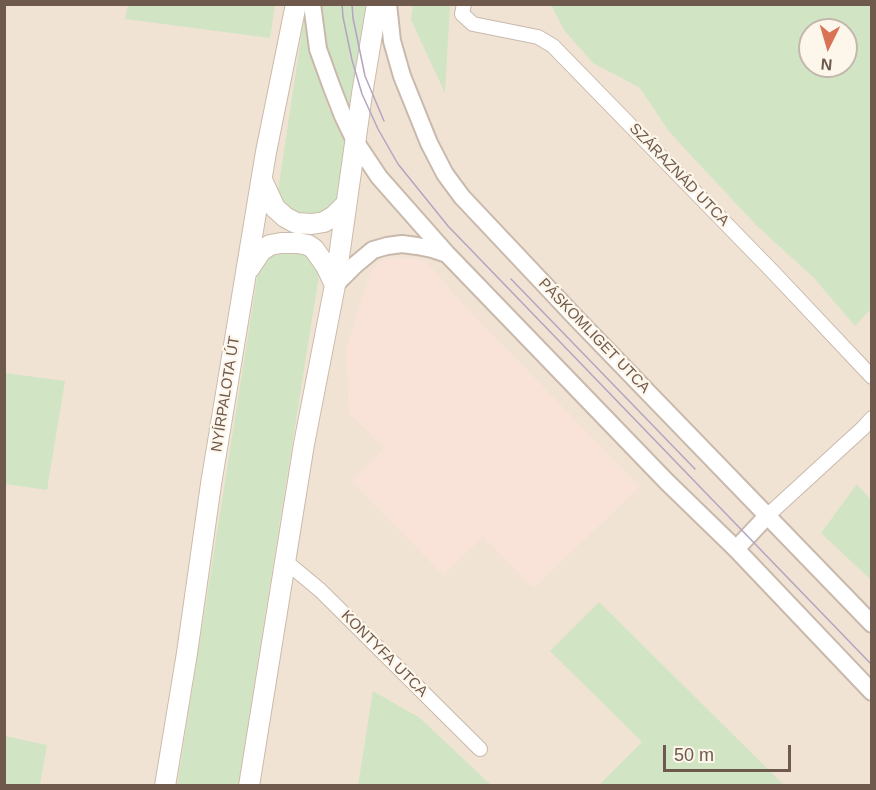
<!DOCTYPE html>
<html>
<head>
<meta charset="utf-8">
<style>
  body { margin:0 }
  #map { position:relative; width:876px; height:790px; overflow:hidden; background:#faf1e4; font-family:Helvetica,sans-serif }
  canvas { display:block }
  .frame { position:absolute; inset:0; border:6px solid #6f594c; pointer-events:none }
  .north { position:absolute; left:798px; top:18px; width:60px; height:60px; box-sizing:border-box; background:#fdf6ea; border:2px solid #c4b7ab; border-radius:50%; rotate:185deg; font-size:16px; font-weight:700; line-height:24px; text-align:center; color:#6f594c }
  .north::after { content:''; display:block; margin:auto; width:21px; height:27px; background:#d87355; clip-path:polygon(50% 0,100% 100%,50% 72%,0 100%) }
  .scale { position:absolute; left:663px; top:745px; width:128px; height:27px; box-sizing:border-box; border:3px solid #6f594c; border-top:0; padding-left:8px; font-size:18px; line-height:21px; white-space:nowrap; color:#6f594c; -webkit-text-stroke:4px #fdf6ea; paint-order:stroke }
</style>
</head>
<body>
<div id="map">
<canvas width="876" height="790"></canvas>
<div class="frame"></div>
<div class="north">N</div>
<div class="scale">50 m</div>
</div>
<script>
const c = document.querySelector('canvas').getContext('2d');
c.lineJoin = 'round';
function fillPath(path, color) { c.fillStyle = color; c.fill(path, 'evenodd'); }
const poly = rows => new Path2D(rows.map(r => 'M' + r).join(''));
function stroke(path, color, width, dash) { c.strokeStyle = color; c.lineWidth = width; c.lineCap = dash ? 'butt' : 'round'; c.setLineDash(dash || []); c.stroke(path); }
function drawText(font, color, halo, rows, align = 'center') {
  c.font = font + ' Helvetica,sans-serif'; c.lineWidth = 4.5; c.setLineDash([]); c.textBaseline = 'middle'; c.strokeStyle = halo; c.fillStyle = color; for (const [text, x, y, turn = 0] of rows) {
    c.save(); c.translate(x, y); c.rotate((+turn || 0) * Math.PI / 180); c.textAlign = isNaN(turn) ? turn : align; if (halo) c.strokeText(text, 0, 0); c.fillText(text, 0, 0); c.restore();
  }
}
fillPath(poly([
  [5,5,871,5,871,785,5,785],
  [810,30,846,30,846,66,810,66]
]), '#f0e3d3');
fillPath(poly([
  [394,258,425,260,463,304,640,487,533,588,483,537,443,575,352,481,384,449,349,413,346,349,371,271,381,261]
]), '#f9e3d9');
fillPath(poly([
  [128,5,128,4,275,5,270,38,125,19],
  [306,5,310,53,329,109,348,141,338,208,312,221,276,204],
  [319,5,371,5,353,115,336,74,324,43],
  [413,5,450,5,445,93,411,20],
  [551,5,871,5,871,309,855,326,814,278,756,225,687,151,668,130,640,88,593,63,564,30],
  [810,30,846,30,846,66,810,66],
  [301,248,320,269,238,785,177,786,258,272,269,253],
  [5,373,65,381,47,490,5,484],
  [857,484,871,500,871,580,821,533],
  [599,602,784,785,599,785,642,742,550,651],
  [373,691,420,718,491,785,358,785],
  [5,736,47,745,40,785,5,785]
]), '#d1e5c4');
const minor = poly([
  [464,4,462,14,473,24,538,37,553,46,774,273,872,377],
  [767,516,863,428,872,418],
  [285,561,320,590,480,749]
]);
const tertiary = poly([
  [312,4,318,49,331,85,343,116,355,141,379,177,447,254,667,482,736,549,872,692],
  [388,4,392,41,402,76,429,143,445,174,462,197,576,318,872,624],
  [335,285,355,265,373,250,387,246,402,244,417,246,432,249,447,254],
  [736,549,767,516]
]);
const secondary = poly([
  [262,180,275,208,285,217,296,223,312,224,324,222,334,216,346,204],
  [249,269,261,251,270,245,281,243,298,243,308,245,314,249,326,266,335,285],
  [165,786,187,653,211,484,266,152,296,4],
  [249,786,304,444,335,285,362,94,377,4]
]);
stroke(minor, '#c9b9ac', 16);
stroke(tertiary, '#c9b9ac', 20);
stroke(secondary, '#ccbaaa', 22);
stroke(minor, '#fff', 14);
stroke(tertiary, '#fff', 16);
stroke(secondary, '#fff', 20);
stroke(poly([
  [342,4,343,17,352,60,362,94,378,129,398,164,448,226,872,665],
  [352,4,353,18,365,76,384,121],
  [511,279,695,469]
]), '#b4a4c2', 1.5);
drawText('15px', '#6f594c', '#fdf6ea', [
  ["SZÁRAZNÁD UTCA",679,175,46],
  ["PÁSKOMLIGET UTCA",594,336,46],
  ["NYÍRPALOTA ÚT",226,394,-81],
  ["KONTYFA UTCA",384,654,45]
]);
</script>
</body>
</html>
